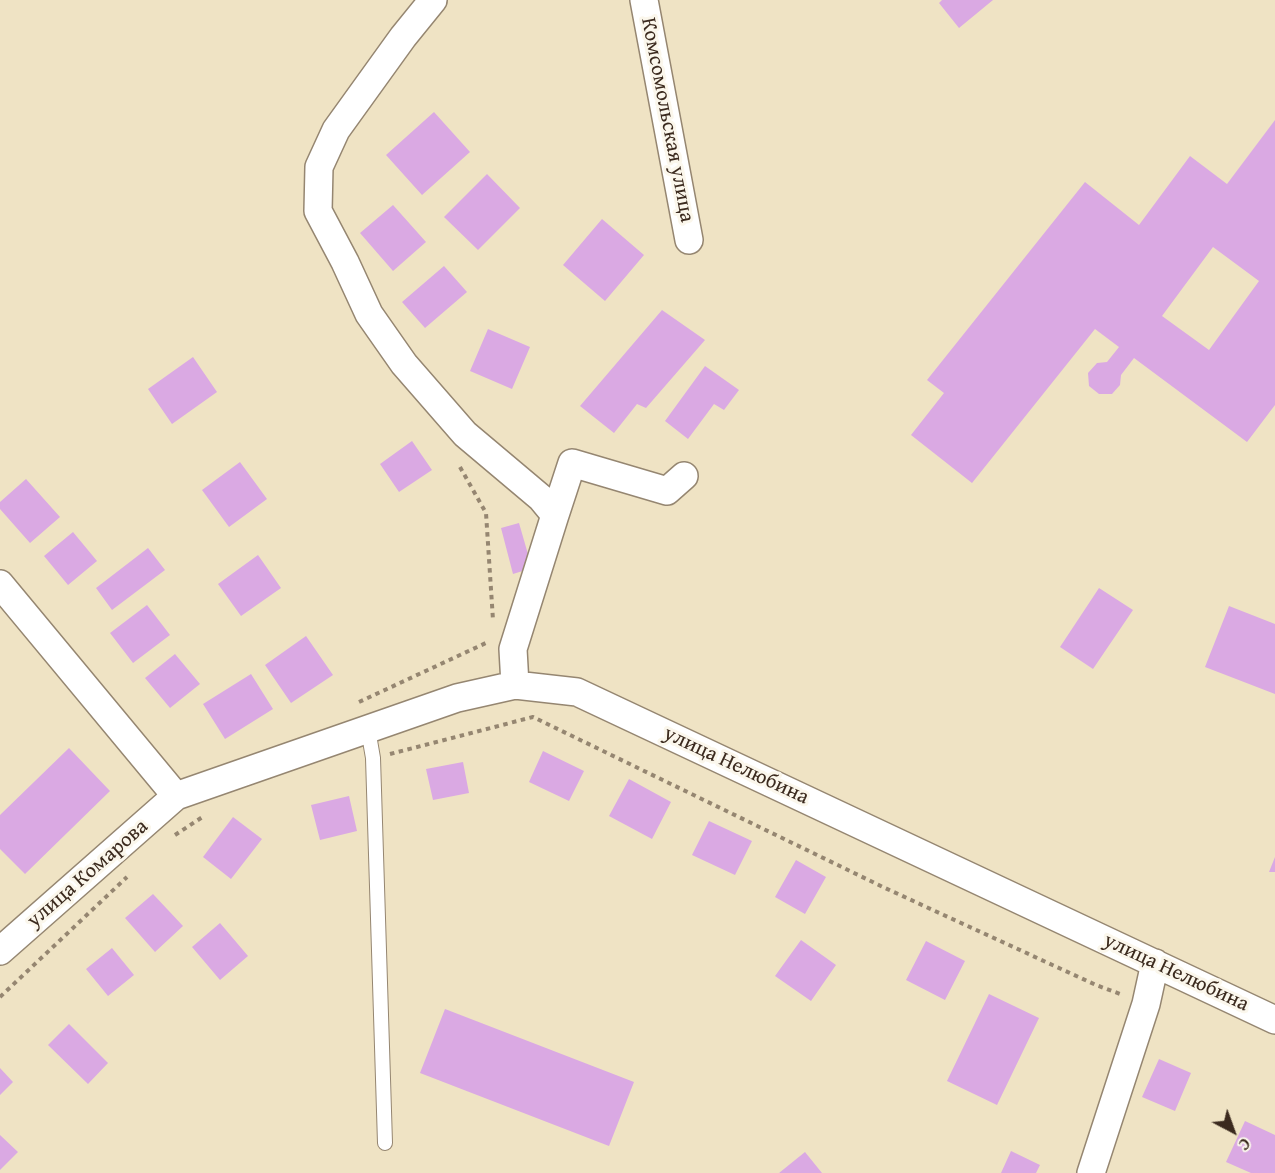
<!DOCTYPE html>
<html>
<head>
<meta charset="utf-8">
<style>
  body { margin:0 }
  #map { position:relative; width:1275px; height:1173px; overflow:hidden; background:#efe3c4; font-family:"Gentium Book Plus",serif }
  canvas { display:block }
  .north { position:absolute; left:1203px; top:1101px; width:60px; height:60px; -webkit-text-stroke:4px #fbf7ec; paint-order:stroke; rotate:139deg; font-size:16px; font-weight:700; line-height:24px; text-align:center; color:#3b2a1e }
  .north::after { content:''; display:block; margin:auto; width:21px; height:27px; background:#3b2a1e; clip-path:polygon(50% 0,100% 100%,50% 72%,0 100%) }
</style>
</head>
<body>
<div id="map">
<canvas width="1275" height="1173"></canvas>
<div class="north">С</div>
</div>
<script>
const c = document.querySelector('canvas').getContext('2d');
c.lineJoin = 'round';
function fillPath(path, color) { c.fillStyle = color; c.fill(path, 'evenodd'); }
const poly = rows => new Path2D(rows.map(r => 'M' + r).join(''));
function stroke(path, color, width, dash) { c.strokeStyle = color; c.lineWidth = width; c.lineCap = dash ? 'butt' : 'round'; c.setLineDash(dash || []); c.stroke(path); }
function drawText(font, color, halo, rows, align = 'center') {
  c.font = font + ' "Gentium Book Plus",serif'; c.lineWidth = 6; c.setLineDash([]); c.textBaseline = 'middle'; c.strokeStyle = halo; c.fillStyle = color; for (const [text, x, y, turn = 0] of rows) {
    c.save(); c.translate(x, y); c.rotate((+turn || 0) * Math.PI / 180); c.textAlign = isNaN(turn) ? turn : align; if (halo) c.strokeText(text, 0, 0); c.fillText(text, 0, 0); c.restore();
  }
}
fillPath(poly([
  [942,0,993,0,959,28,939,3],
  [434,112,470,152,422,195,386,155],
  [1275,120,1275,405,1247,442,1134,358,1121,375,1120,385,1112,394,1099,394,1089,386,1088,373,1097,363,1107,362,1119,347,1095,329,972,483,911,435,944,393,927,380,1085,182,1139,225,1190,156,1227,184],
  [1213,247,1259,281,1209,350,1162,316],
  [487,174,520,208,478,250,444,217],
  [393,205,426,242,393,271,360,233],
  [602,219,644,255,605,301,563,265],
  [444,266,467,292,425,328,402,302],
  [662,310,705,340,646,408,637,404,614,433,580,406],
  [488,329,530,347,512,389,470,371],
  [193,357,217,392,172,424,148,389],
  [705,366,739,390,724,410,714,404,688,439,665,421],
  [412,441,432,470,399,492,380,464],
  [240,462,267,499,229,527,202,490],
  [26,479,60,517,30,543,0,509,0,502],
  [519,523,532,568,513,574,501,528],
  [73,532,97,561,68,585,44,556],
  [148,548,165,570,112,610,96,588],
  [258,555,281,588,241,616,218,584],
  [1099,588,1133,610,1093,669,1060,647],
  [147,605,170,635,133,663,110,633],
  [1229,606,1275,624,1275,694,1205,667],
  [306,636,333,675,291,703,265,665],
  [175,654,200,684,170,708,145,678],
  [251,674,273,709,225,739,203,704],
  [69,748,110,791,25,874,0,849,0,815],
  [543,751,584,771,569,801,529,782],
  [463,762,469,793,433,800,426,769],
  [629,779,671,802,652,839,609,816],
  [349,796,357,831,320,840,311,805],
  [233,817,262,839,231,879,203,857],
  [709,821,752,841,735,875,692,855],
  [1275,857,1275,872,1269,872],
  [796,860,826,877,805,914,775,897],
  [153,894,183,926,155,952,125,918],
  [220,923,248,956,220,980,192,947],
  [801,940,836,965,811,1001,775,976],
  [926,941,965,961,945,1000,906,980],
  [112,948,134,975,108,996,86,969],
  [989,994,1039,1018,997,1105,947,1081],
  [445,1009,634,1082,609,1146,420,1073],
  [69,1024,108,1063,88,1084,48,1045],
  [1159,1059,1191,1073,1175,1111,1142,1097],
  [0,1068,13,1082,0,1095],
  [1245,1121,1275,1135,1275,1173,1251,1173,1226,1162],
  [0,1135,18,1152,0,1170],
  [1011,1151,1040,1165,1036,1173,1001,1173],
  [805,1152,822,1173,779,1173]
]), '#daa9e3');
const service = poly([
  [368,729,373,758,385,1143]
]);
const minor = poly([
  [433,0,403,37,336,130,319,167,318,211,345,262,369,314,404,364,465,434,541,498,555,515,513,649,515,685],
  [644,0,689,240],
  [555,515,572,463,667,491,684,476],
  [0,584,176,796],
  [0,951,176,796,457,698,515,685,577,692,1275,1020],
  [1091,1173,1146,1004,1155,963]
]);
stroke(service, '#958671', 16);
stroke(minor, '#958671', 30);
stroke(poly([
  [460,467,486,513,493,620],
  [359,702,488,642],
  [390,754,533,717,885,888,1096,985,1123,995],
  [175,835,204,816],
  [0,997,127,877]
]), '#958671', 4, [4.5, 4.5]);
stroke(service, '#fff', 14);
stroke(minor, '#fff', 27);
drawText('21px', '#3b2a1e', '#fbf7ec', [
  ["Комсомольская улица",667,120,79],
  ["улица Нелюбина",736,766,25],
  ["улица Комарова",88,874,-41],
  ["улица Нелюбина",1176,973,25]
]);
</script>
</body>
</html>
